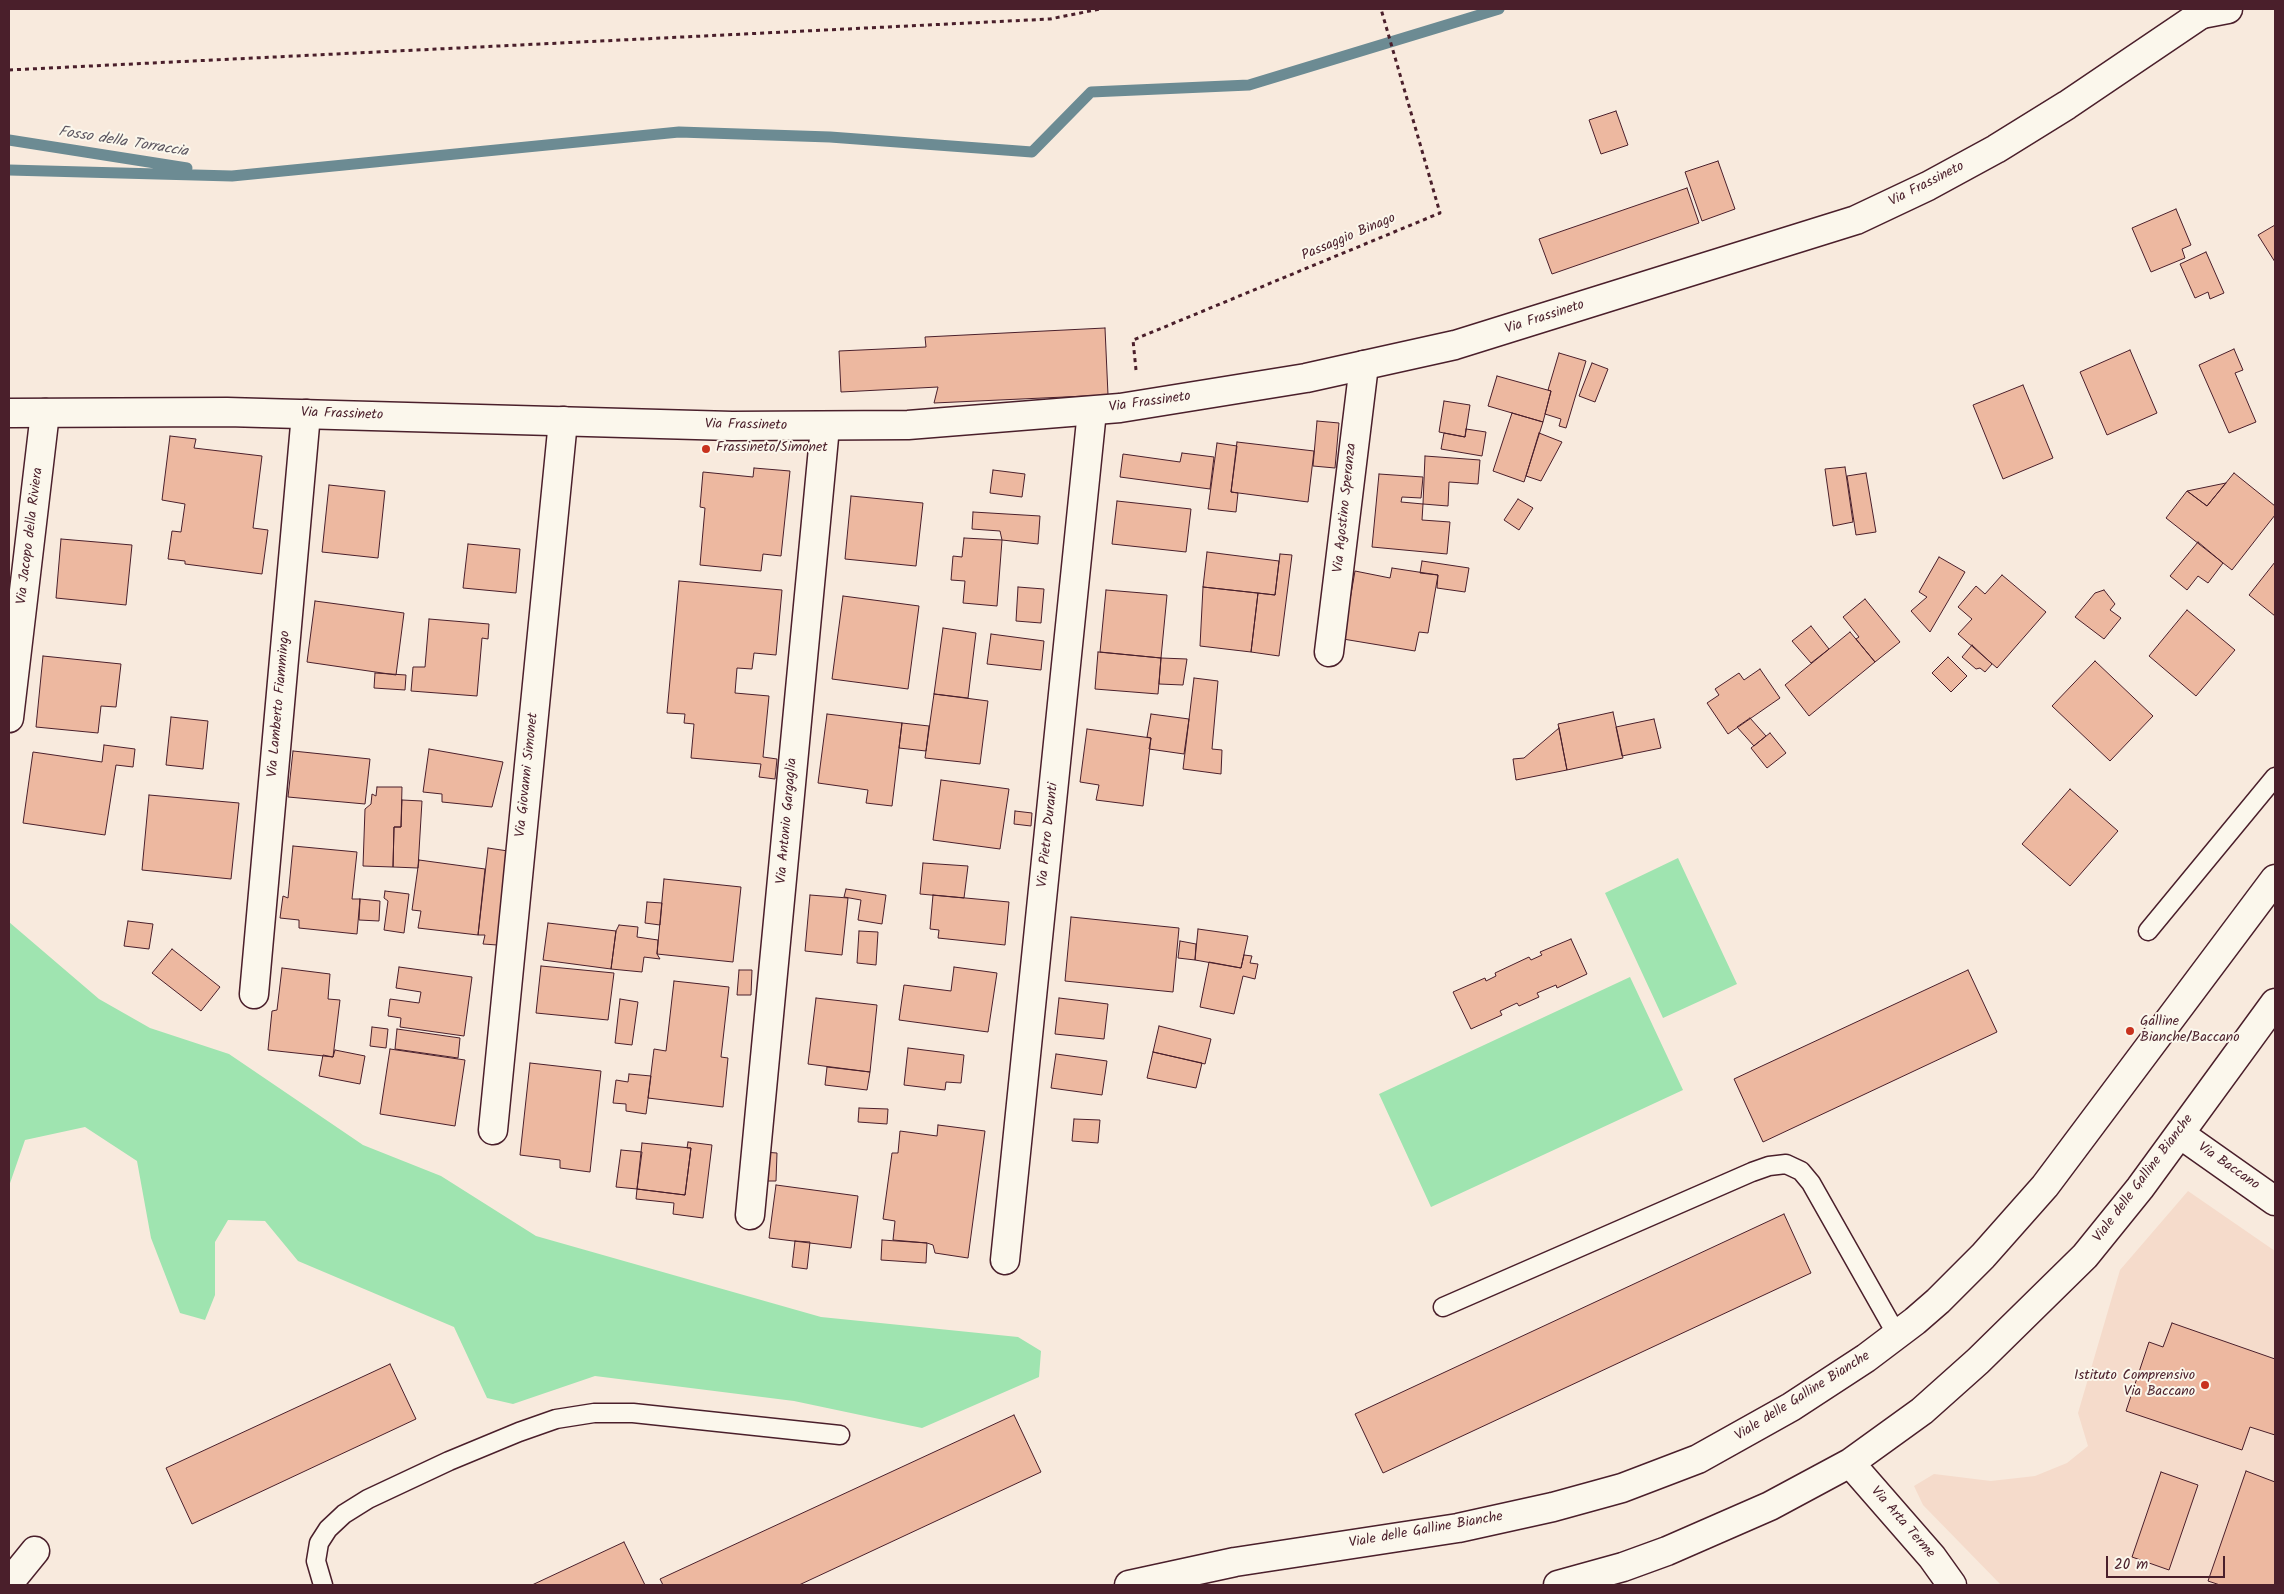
<!DOCTYPE html>
<html>
<head>
<meta charset="utf-8">
<style>
  body { margin:0 }
  #map { position:relative; width:2284px; height:1594px; overflow:hidden; background:#f8eadd; font-family:Kalam,sans-serif }
  canvas { display:block }
  .frame { position:absolute; inset:0; border:10px solid #4a1f2b; pointer-events:none }
  .scale { position:absolute; left:2106px; top:1556px; width:119px; height:22px; box-sizing:border-box; border:2px solid #4a1f2b; border-top:0; padding-left:6px; font-size:15px; line-height:18px; white-space:nowrap; color:#4a1f2b; -webkit-text-stroke:4px #fbf7ec; paint-order:stroke }
</style>
</head>
<body>
<div id="map">
<canvas width="2284" height="1594"></canvas>
<div class="frame"></div>
<div class="scale">20 m</div>
</div>
<script>
const c = document.querySelector('canvas').getContext('2d');
c.lineJoin = 'round';
function fillPath(path, color) { c.fillStyle = color; c.fill(path, 'evenodd'); }
const poly = rows => new Path2D(rows.map(r => 'M' + r).join(''));
function stroke(path, color, width, dash) { c.strokeStyle = color; c.lineWidth = width; c.lineCap = dash ? 'butt' : 'round'; c.setLineDash(dash || []); c.stroke(path); }
function drawText(font, color, halo, rows, align = 'center') {
  c.font = font + ' Kalam,sans-serif'; c.lineWidth = 4; c.setLineDash([]); c.textBaseline = 'middle'; c.strokeStyle = halo; c.fillStyle = color; for (const [text, x, y, turn = 0] of rows) {
    c.save(); c.translate(x, y); c.rotate((+turn || 0) * Math.PI / 180); c.textAlign = isNaN(turn) ? turn : align; if (halo) c.strokeText(text, 0, 0); c.fillText(text, 0, 0); c.restore();
  }
}
fillPath(poly([
  [2188,1191,2275,1251,2275,1585,2001,1585,1923,1505,1914,1486,1934,1474,1991,1481,2035,1476,2067,1463,2088,1446,2078,1413,2120,1270]
]), '#f5dbcb');
fillPath(poly([
  [1678,858,1737,984,1663,1018,1605,893],
  [9,922,99,999,150,1028,229,1054,363,1145,441,1176,536,1236,821,1317,1018,1337,1041,1351,1039,1377,922,1428,794,1401,595,1376,513,1404,487,1398,454,1327,298,1261,265,1221,228,1220,215,1242,215,1295,205,1320,180,1313,151,1238,137,1161,85,1127,25,1140,9,1186],
  [1630,977,1683,1090,1431,1207,1379,1094]
]), '#9fe4b0');
stroke(poly([
  [9,140,187,168],
  [9,170,232,176,679,132,830,137,1032,152,1091,92,1249,85,1499,9]
]), '#6c8b93', 11);
const building = poly([
  [1616,111,1628,145,1601,154,1589,120,1616,111],
  [1718,161,1735,209,1702,221,1685,172,1718,161],
  [1687,188,1699,223,1552,274,1539,239,1687,188],
  [2176,209,2191,245,2182,249,2185,258,2151,272,2132,228,2176,209],
  [2275,225,2275,262,2258,235,2275,225],
  [2206,252,2224,293,2210,299,2208,292,2195,298,2180,264,2206,252],
  [1105,328,1108,395,934,403,938,387,841,392,839,351,926,347,925,337,1105,328],
  [2234,349,2243,370,2235,373,2256,422,2229,433,2199,365,2234,349],
  [2130,350,2157,413,2107,435,2080,372,2130,350],
  [1559,353,1586,361,1566,428,1559,426,1561,419,1545,414,1551,391,1548,390,1559,353],
  [1592,363,1608,369,1595,402,1579,396,1592,363],
  [1497,376,1551,391,1543,422,1488,406,1497,376],
  [2023,385,2053,458,2003,479,1973,405,2023,385],
  [1444,401,1470,405,1465,437,1439,432,1444,401],
  [1512,413,1543,422,1524,482,1493,471,1512,413],
  [1317,421,1339,423,1335,468,1313,466,1317,421],
  [1466,429,1486,432,1482,456,1441,449,1444,433,1465,437,1466,429],
  [1539,433,1562,442,1541,481,1526,476,1539,433],
  [170,436,196,439,194,448,262,456,253,528,268,530,262,574,185,564,185,561,168,559,172,531,181,532,185,504,162,500,170,436],
  [1237,442,1314,451,1308,502,1231,492,1237,442],
  [1217,443,1237,446,1231,492,1238,493,1236,512,1208,509,1217,443],
  [1182,453,1214,457,1210,489,1120,477,1123,454,1180,462,1182,453],
  [1425,456,1480,460,1478,484,1449,482,1448,506,1423,504,1425,456],
  [1845,467,1853,522,1833,526,1825,469,1845,467],
  [754,468,790,471,781,556,763,554,761,571,700,565,705,508,700,507,703,472,753,477,754,468],
  [993,470,1025,474,1022,497,990,493,993,470],
  [1866,473,1876,532,1856,535,1847,476,1866,473],
  [2234,473,2275,506,2275,515,2232,570,2166,518,2187,491,2207,506,2234,473],
  [1379,474,1423,477,1421,498,1402,497,1401,502,1423,504,1422,520,1450,522,1447,554,1372,547,1379,474],
  [2226,483,2207,506,2187,491,2226,483],
  [329,485,385,491,378,558,322,552,329,485],
  [851,496,923,503,916,566,845,559,851,496],
  [1518,499,1533,508,1519,530,1504,520,1518,499],
  [1117,501,1191,509,1186,552,1112,544,1117,501],
  [973,512,1040,516,1038,544,1002,540,1000,531,972,529,973,512],
  [964,538,1002,540,997,606,963,603,965,581,951,580,953,556,962,557,964,538],
  [61,539,132,545,126,605,56,598,61,539],
  [2198,542,2223,563,2208,583,2198,576,2187,590,2170,576,2198,542],
  [468,544,520,549,516,593,463,588,468,544],
  [1207,552,1279,561,1275,595,1203,587,1207,552],
  [1280,554,1292,555,1279,656,1251,652,1258,593,1275,595,1280,554],
  [1939,557,1965,572,1930,632,1911,611,1927,597,1919,592,1939,557],
  [1422,561,1469,568,1465,592,1437,588,1438,575,1420,573,1422,561],
  [2275,562,2275,616,2249,595,2275,562],
  [1392,568,1438,575,1428,633,1419,632,1415,651,1343,639,1355,571,1390,578,1392,568],
  [2002,575,2046,612,1997,668,1958,634,1972,619,1958,607,1976,586,1985,594,2002,575],
  [679,581,782,590,776,655,754,653,752,669,737,668,735,693,769,696,763,757,777,759,775,779,759,777,761,764,691,758,694,724,684,723,685,714,667,713,679,581],
  [1018,587,1044,589,1041,623,1016,621,1018,587],
  [1203,587,1258,593,1251,652,1200,646,1203,587],
  [1106,590,1167,595,1161,658,1100,652,1106,590],
  [2104,590,2115,604,2110,610,2121,618,2104,639,2075,617,2095,593,2104,590],
  [843,596,919,606,908,689,832,679,843,596],
  [1865,599,1900,642,1875,662,1856,639,1859,637,1843,617,1865,599],
  [315,601,404,613,396,675,307,662,315,601],
  [2187,610,2235,650,2196,696,2149,656,2187,610],
  [429,619,489,624,488,639,482,638,477,696,411,691,413,667,425,667,429,619],
  [1811,626,1829,649,1811,663,1792,641,1811,626],
  [943,628,976,633,968,698,934,694,943,628],
  [1850,632,1875,662,1809,716,1785,685,1850,632],
  [991,634,1044,641,1041,670,987,664,991,634],
  [1972,645,1992,664,1985,672,1980,668,1976,669,1962,657,1972,645],
  [1098,652,1161,658,1158,694,1095,689,1098,652],
  [43,656,121,664,116,707,101,706,98,733,36,727,43,656],
  [1948,657,1967,676,1951,692,1932,673,1948,657],
  [1161,658,1187,659,1183,685,1159,684,1161,658],
  [2095,661,2153,716,2110,761,2052,706,2095,661],
  [1760,669,1780,698,1728,734,1707,703,1719,695,1715,689,1739,673,1744,680,1760,669],
  [375,673,406,675,405,690,374,688,375,673],
  [1194,678,1218,681,1212,749,1222,750,1221,774,1183,769,1194,678],
  [934,694,988,701,980,764,925,758,934,694],
  [1613,712,1623,758,1567,770,1558,724,1613,712],
  [827,714,902,723,892,806,866,803,868,790,818,783,827,714],
  [1151,714,1189,719,1184,754,1149,749,1151,738,1147,737,1151,714],
  [171,717,208,721,203,769,166,765,171,717],
  [1750,718,1766,736,1754,746,1737,727,1750,718],
  [1654,719,1661,748,1622,756,1616,727,1654,719],
  [902,723,929,726,926,751,899,748,902,723],
  [1559,728,1567,770,1516,780,1513,759,1524,758,1559,728],
  [1087,729,1151,738,1143,806,1096,800,1099,785,1080,782,1087,729],
  [1770,733,1786,753,1767,768,1751,748,1770,733],
  [104,745,135,749,133,767,116,765,105,835,23,823,33,752,102,762,104,745],
  [429,749,503,762,492,807,442,802,442,794,423,792,429,749],
  [293,751,370,759,365,804,288,797,293,751],
  [941,780,1009,789,1000,849,933,840,941,780],
  [377,787,402,787,401,827,394,827,393,867,363,866,365,809,371,804,372,794,376,796,377,787],
  [2070,789,2118,831,2070,886,2022,844,2070,789],
  [149,795,239,803,231,879,142,870,149,795],
  [402,800,422,801,418,868,393,867,394,827,401,827,402,800],
  [1015,811,1032,813,1031,826,1014,824,1015,811],
  [293,846,357,852,352,899,360,899,357,934,299,928,299,920,280,918,283,896,288,898,293,846],
  [488,848,508,851,497,945,483,944,485,935,478,935,488,848],
  [419,860,485,869,478,935,418,928,421,911,412,910,419,860],
  [923,863,968,866,964,898,920,894,923,863],
  [664,879,741,887,733,962,657,954,664,879],
  [846,889,886,895,882,924,858,920,861,900,844,897,846,889],
  [385,891,409,894,404,933,384,930,388,901,384,898,385,891],
  [810,895,848,898,842,955,805,951,810,895],
  [933,895,1009,902,1005,945,938,938,939,930,930,929,933,895],
  [360,899,380,901,379,921,359,920,360,899],
  [647,902,662,903,660,925,645,923,647,902],
  [1071,917,1179,928,1173,992,1065,981,1071,917],
  [128,921,153,924,149,949,124,946,128,921],
  [548,923,616,931,611,969,543,960,548,923],
  [619,925,638,927,637,937,658,940,657,954,660,959,644,957,642,972,611,969,616,931,619,925],
  [1198,929,1248,936,1241,968,1195,960,1198,929],
  [859,931,878,932,876,965,857,963,859,931],
  [1571,939,1587,974,1557,988,1556,985,1537,993,1539,997,1519,1006,1517,1003,1500,1011,1502,1015,1471,1029,1453,992,1485,978,1486,981,1496,976,1495,973,1529,957,1531,960,1542,955,1540,952,1571,939],
  [1180,941,1196,944,1195,960,1178,958,1180,941],
  [172,949,220,987,201,1011,152,973,172,949],
  [1244,955,1252,956,1250,963,1258,964,1255,979,1243,976,1234,1014,1200,1007,1209,962,1241,968,1244,955],
  [541,966,614,973,608,1020,536,1013,541,966],
  [399,967,472,977,464,1036,400,1027,401,1018,388,1016,390,999,419,1003,421,992,396,988,399,967],
  [954,967,997,973,988,1032,899,1020,904,985,951,991,954,967],
  [282,968,330,974,328,999,340,1000,333,1057,268,1050,272,1011,277,1010,282,968],
  [739,970,752,970,751,995,737,995,739,970],
  [1968,970,1997,1032,1763,1142,1734,1079,1968,970],
  [674,981,729,987,721,1057,728,1058,723,1107,648,1098,654,1049,666,1051,674,981],
  [816,998,877,1005,870,1072,808,1064,816,998],
  [1059,998,1108,1004,1104,1039,1055,1034,1059,998],
  [620,999,638,1002,632,1045,615,1043,620,999],
  [1159,1026,1211,1039,1205,1064,1153,1052,1159,1026],
  [372,1027,388,1029,386,1048,370,1046,372,1027],
  [397,1029,460,1038,458,1058,395,1049,397,1029],
  [908,1048,964,1055,961,1083,946,1082,945,1090,904,1085,908,1048],
  [390,1049,465,1060,455,1126,380,1114,390,1049],
  [335,1050,365,1056,360,1084,319,1076,323,1055,333,1057,335,1050],
  [1153,1052,1202,1063,1196,1088,1147,1078,1153,1052],
  [1056,1054,1107,1061,1102,1095,1051,1088,1056,1054],
  [530,1063,601,1071,590,1172,560,1168,560,1160,520,1155,530,1063],
  [827,1067,870,1072,867,1090,825,1085,827,1067],
  [629,1074,651,1076,646,1114,626,1111,626,1104,613,1103,616,1080,628,1082,629,1074],
  [859,1108,888,1109,887,1124,858,1122,859,1108],
  [1074,1119,1100,1120,1098,1143,1072,1141,1074,1119],
  [938,1125,985,1131,968,1258,935,1253,933,1245,927,1243,893,1240,895,1221,883,1219,892,1153,898,1153,900,1131,937,1136,938,1125],
  [688,1142,712,1145,703,1218,673,1214,674,1203,636,1199,637,1189,685,1195,691,1148,687,1148,688,1142],
  [642,1143,691,1148,685,1195,637,1189,642,1143],
  [621,1150,642,1152,637,1189,616,1187,621,1150],
  [763,1152,777,1153,776,1181,762,1181,763,1152],
  [776,1185,858,1196,851,1248,769,1238,776,1185],
  [1784,1214,1811,1273,1383,1473,1355,1414,1784,1214],
  [882,1240,927,1243,926,1263,881,1260,882,1240],
  [795,1241,810,1242,807,1269,792,1267,795,1241],
  [2172,1323,2275,1359,2275,1435,2250,1427,2242,1450,2126,1411,2149,1342,2163,1347,2172,1323],
  [390,1364,416,1419,192,1524,166,1468,390,1364],
  [1014,1415,1041,1472,799,1585,663,1585,660,1579,1014,1415],
  [2246,1471,2275,1482,2275,1585,2220,1585,2208,1581,2246,1471],
  [2161,1472,2198,1485,2169,1570,2132,1557,2161,1472],
  [624,1542,645,1585,532,1585,624,1542]
]);
fillPath(building, '#edb8a0');
stroke(building, '#4a1f2b', 1);
const service = poly([
  [2148,931,2275,777],
  [1443,1307,1752,1172,1769,1166,1786,1164,1801,1171,1811,1183,1897,1335],
  [323,1585,316,1561,319,1543,328,1529,344,1514,368,1499,449,1461,519,1432,556,1419,594,1413,633,1413,840,1435]
]);
const minor = poly([
  [2202,14,2228,9],
  [1329,652,1364,365],
  [9,718,45,413],
  [254,994,306,414],
  [493,1130,563,421],
  [2180,1134,2275,1201],
  [750,1215,825,427],
  [1005,1260,1092,411],
  [1850,1463,1932,1557,1952,1585],
  [9,1583,35,1551],
  [1129,1585,1235,1562,1458,1528,1553,1507,1622,1488,1698,1459,1791,1407,1866,1358,1915,1321,1938,1301,1983,1256,2045,1186,2275,879],
  [1558,1585,1623,1567,1667,1551,1770,1506,1850,1463,1922,1411,1978,1361,2085,1256,2140,1188,2275,1003]
]);
const tertiary = poly([
  [9,413,227,412,732,426,908,425,1120,408,1306,378,1455,345,1856,220,1928,186,1996,149,2067,105,2209,9]
]);
stroke(service, '#4a1f2b', 21);
stroke(minor, '#4a1f2b', 31);
stroke(tertiary, '#4a1f2b', 31);
stroke(poly([
  [9,70,1050,19,1100,9],
  [1136,370,1133,340,1440,213,1381,9]
]), '#4a1f2b', 3, [4, 4]);
stroke(service, '#fbf7ec', 18);
stroke(minor, '#fbf7ec', 28);
stroke(tertiary, '#fbf7ec', 28);
for (const [x, y, r, color] of [
  [706,449,5,"#c8321e"],
  [2130,1031,5,"#c8321e"],
  [2205,1385,5,"#c8321e"]
]) { const dot = new Path2D(); dot.arc(x, y, r, 0, 2 * Math.PI); c.fillStyle = color; c.fill(dot); stroke(dot, '#fbf7ec', 2); }
drawText('14px', '#4a1f2b', '#fbf7ec', [
  ["Via Frassineto",1927,185,-27],
  ["Passaggio Binago",1349,238,-23],
  ["Via Frassineto",1545,318,-18],
  ["Via Frassineto",1150,403,-8],
  ["Via Frassineto",342,415,2],
  ["Via Frassineto",746,426,1],
  ["Via Agostino Speranza",1346,508,-84],
  ["Via Jacopo della Riviera",31,536,-83],
  ["Via Lamberto Fiammingo",280,704,-85],
  ["Via Giovanni Simonet",528,775,-84],
  ["Via Antonio Gargaglia",788,821,-85],
  ["Via Pietro Duranti",1049,835,-84],
  ["Via Baccano",2228,1167,35],
  ["Viale delle Galline Bianche",2144,1179,-53],
  ["Viale delle Galline Bianche",1803,1397,-32],
  ["Via Arta Terme",1902,1523,49],
  ["Viale delle Galline Bianche",1426,1531,-10]
]);
drawText('14px', '#4a1f2b', '#fbf7ec', [
  ["Frassineto/Simonet",716,449],
  ["Galline",2140,1023],
  ["Bianche/Baccano",2140,1039],
  ["Istituto Comprensivo",2195,1377,"right"],
  ["Via Baccano",2195,1393,"right"]
], 'left');
drawText('italic 15px', '#5b555f', '#fbf7ec', [
  ["Fosso della Torraccia",123,143,9]
]);
</script>
</body>
</html>
